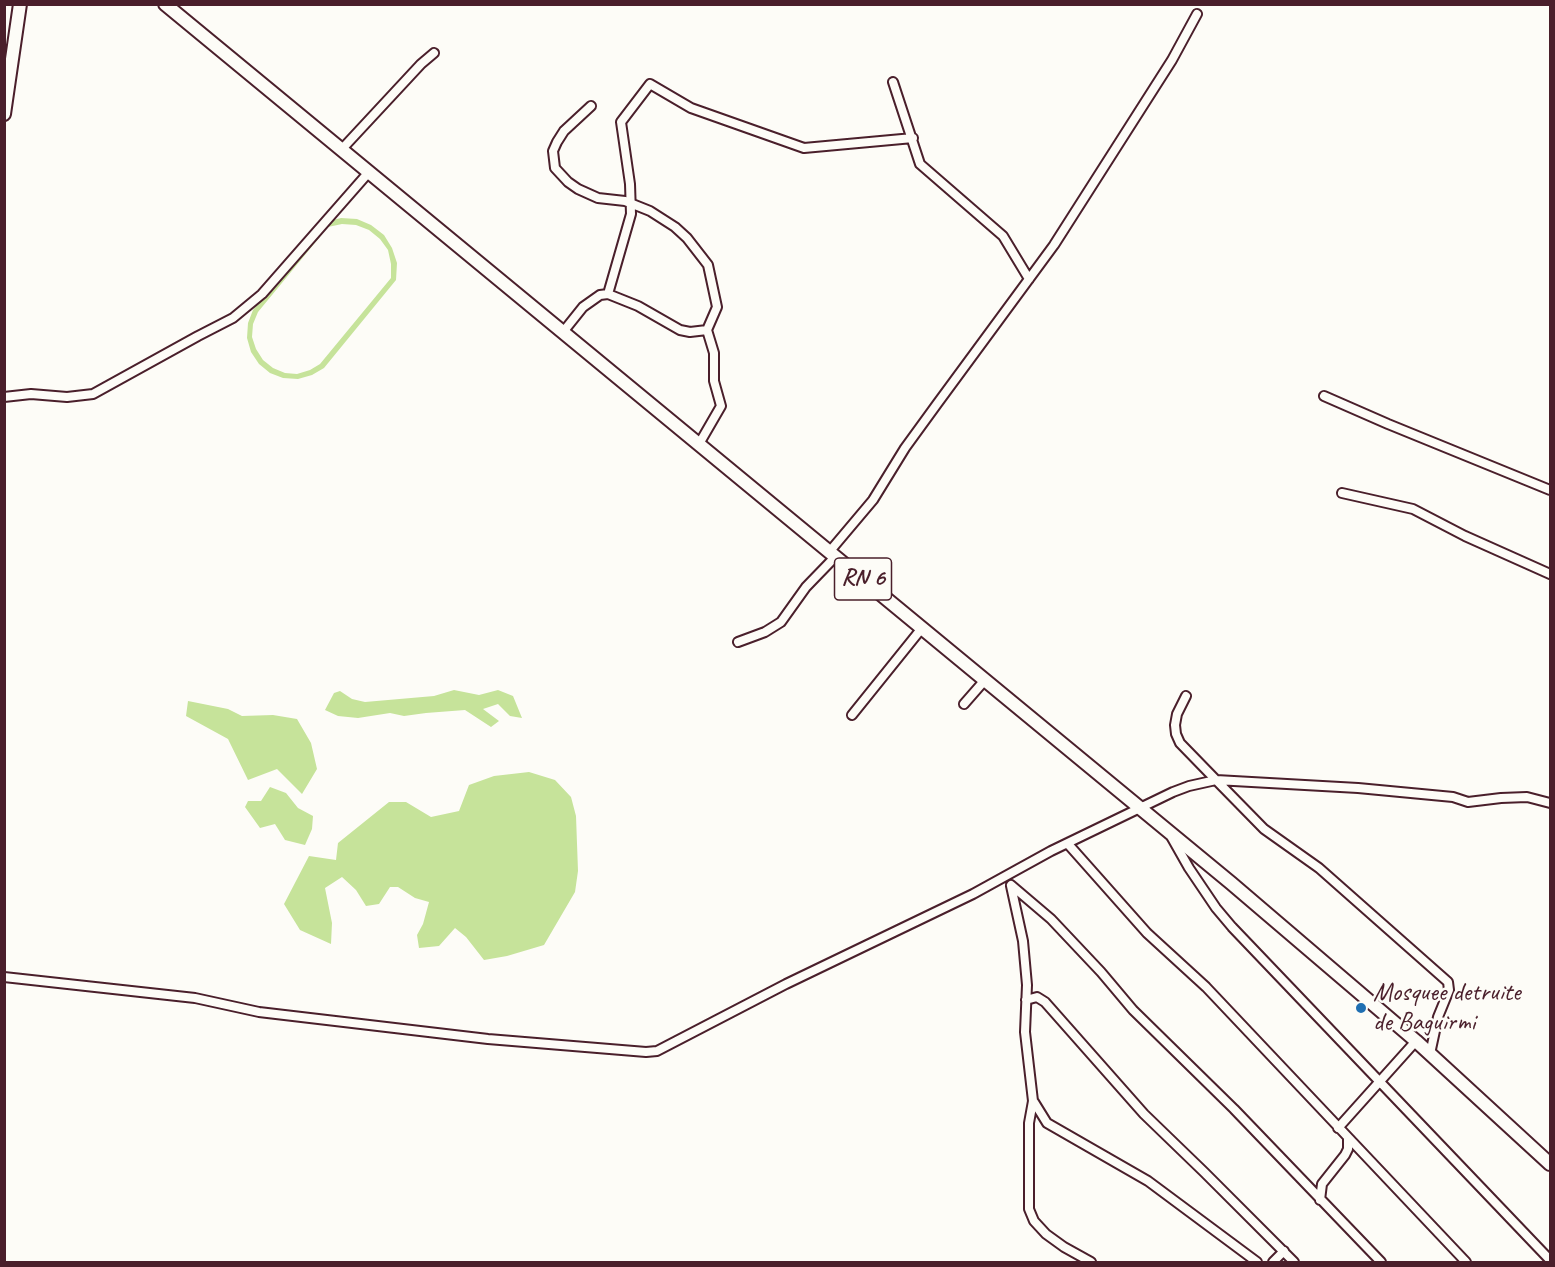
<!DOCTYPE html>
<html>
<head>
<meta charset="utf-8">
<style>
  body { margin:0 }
  #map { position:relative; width:1555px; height:1267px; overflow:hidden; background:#fdfcf7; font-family:Caveat,sans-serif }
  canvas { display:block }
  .frame { position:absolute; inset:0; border:6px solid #4a1f2b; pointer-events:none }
</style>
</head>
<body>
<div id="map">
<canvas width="1555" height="1267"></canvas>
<div class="frame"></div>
</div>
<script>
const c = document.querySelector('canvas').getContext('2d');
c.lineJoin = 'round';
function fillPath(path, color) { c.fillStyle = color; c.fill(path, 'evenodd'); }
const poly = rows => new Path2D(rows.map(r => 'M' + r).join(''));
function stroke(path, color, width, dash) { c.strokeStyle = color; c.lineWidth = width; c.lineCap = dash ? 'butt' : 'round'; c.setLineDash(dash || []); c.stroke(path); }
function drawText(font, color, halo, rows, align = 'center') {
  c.font = font + ' Caveat,sans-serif'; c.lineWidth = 5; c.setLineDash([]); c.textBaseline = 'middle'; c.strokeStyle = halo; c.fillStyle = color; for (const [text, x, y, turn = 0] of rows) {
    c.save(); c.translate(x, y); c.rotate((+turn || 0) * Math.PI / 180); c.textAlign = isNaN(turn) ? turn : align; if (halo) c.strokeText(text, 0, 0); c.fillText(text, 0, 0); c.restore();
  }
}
fillPath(poly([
  [341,218,357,219,371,225,384,235,392,248,397,263,396,280,324,368,312,375,298,379,283,378,270,373,259,364,251,352,247,338,248,323,253,310,325,222],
  [342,224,356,225,369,230,380,239,388,250,391,264,391,278,320,364,310,370,297,374,285,373,273,368,263,360,256,349,252,337,253,324,258,312,328,227],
  [454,690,479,695,498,690,513,696,522,718,510,716,498,704,483,709,499,721,491,727,465,710,426,713,404,716,390,713,358,718,338,716,325,710,334,693,340,691,352,699,365,702,434,696],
  [188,701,228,709,242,716,273,715,297,719,311,743,317,769,302,794,277,769,248,780,228,739,186,716],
  [529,772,555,780,571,797,576,816,578,871,575,892,544,945,507,956,484,960,466,937,455,928,439,946,419,948,417,935,423,924,429,902,415,898,398,887,390,887,379,904,366,906,356,890,342,877,325,888,332,923,331,944,300,930,284,904,309,856,336,860,338,843,389,802,406,802,431,817,459,811,469,785,494,776],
  [270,787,286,793,298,808,313,816,312,829,305,845,285,840,275,824,260,828,245,807,248,801,261,801]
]), '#c6e39a');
const street = poly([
  [893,82,920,164,1003,236,1029,279],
  [591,106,564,131,557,142,553,151,555,168,568,182,578,189,598,198,625,201,650,211,675,227,687,238,708,265,717,307,707,330,690,332,680,330,638,306,608,294],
  [342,149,421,64,434,53],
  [563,332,583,307,600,295,608,294,610,287,631,214,630,184,621,122,650,84,691,108,804,148,913,138],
  [1324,396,1388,424,1550,490],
  [4,397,31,394,67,397,93,394,198,336,233,318,262,294,369,172],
  [699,444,721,406,714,381,714,353,707,330],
  [1342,493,1413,509,1465,536,1550,574],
  [830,551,873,500,905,448,937,404,1054,245,1172,60,1197,14],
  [738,642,765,632,781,622,806,587,836,556],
  [1186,696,1177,714,1175,725,1176,734,1180,743,1216,780,1358,788,1453,797,1468,802,1501,798,1527,797,1550,803],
  [964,704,985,680],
  [852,715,922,628],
  [1172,838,1189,868,1216,908,1232,927,1550,1260],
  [1068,844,1147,933,1206,987,1466,1262],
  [1011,885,1051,919,1101,972,1133,1010,1234,1109,1381,1262],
  [1011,886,1023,941,1027,985,1025,1032,1033,1101,1029,1123,1029,1209,1034,1221,1046,1234,1064,1247,1091,1262],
  [4,977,195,998,259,1012,488,1039,646,1052,657,1051,786,984,973,894,1051,851,1173,792,1189,786,1216,780,1264,829,1319,868,1448,982,1449,990,1438,1017,1430,1054],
  [1026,1000,1037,997,1045,1002,1144,1114,1204,1172,1294,1262],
  [1034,1102,1047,1123,1148,1181,1257,1262],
  [1338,1128,1416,1041],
  [1320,1200,1322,1184,1345,1155,1348,1149,1348,1139],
  [1273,1262,1284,1251]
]);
const primary = poly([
  [165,4,1231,883,1416,1041,1550,1164],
  [4,114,20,4]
]);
stroke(street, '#4a1f2b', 12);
stroke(primary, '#4a1f2b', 16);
stroke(street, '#fdfcf7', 8);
stroke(primary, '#fdfcf7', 12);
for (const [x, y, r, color] of [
  [1361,1008,6,"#1f6fb2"]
]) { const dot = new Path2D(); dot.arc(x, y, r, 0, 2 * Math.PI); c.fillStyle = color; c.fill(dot); stroke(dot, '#fdfcf7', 2); }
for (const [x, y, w] of [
  [863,579,57]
]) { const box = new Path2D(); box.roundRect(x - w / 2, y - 21, w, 42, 4.5); c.fillStyle = '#fdfcf7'; c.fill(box); stroke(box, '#4a1f2b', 1.5); }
drawText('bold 24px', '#4a1f2b', null, [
  ["RN 6",863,579]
]);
drawText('26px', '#4a1f2b', '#fdfcf7', [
  ["Mosquee detruite",1373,993],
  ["de Baguirmi",1373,1023]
], 'left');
</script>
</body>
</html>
